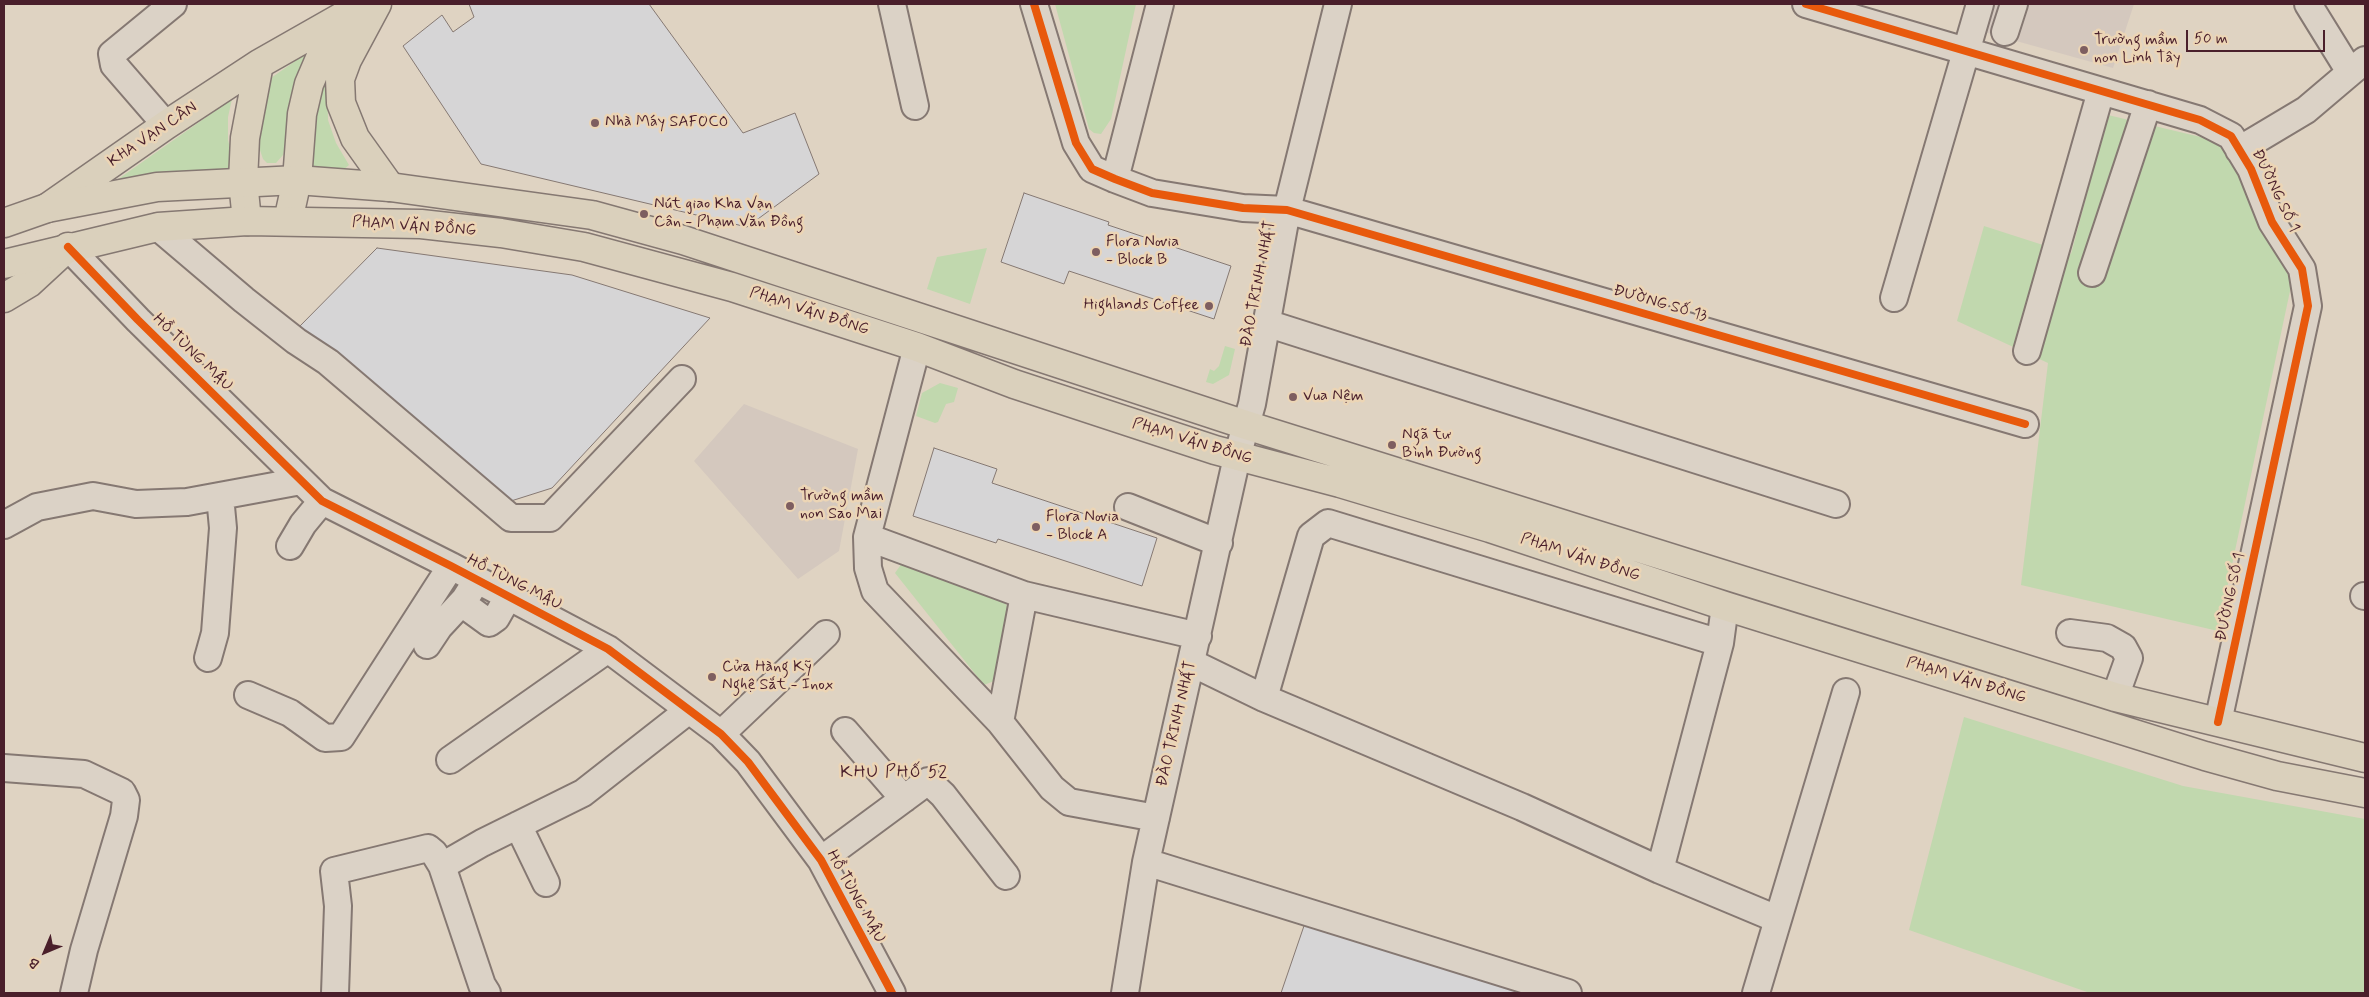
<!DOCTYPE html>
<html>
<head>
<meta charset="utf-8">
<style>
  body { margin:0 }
  #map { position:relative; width:2369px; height:997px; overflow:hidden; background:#dfd3c2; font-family:Mynerve,sans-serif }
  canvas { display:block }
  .frame { position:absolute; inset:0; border:5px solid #4a1f2b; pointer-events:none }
  .north { position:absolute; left:20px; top:927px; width:50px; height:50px; -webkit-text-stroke:4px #ecd5b5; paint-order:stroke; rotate:225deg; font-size:14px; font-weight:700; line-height:20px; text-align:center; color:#4a1f2b }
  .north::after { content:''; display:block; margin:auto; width:18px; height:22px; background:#4a1f2b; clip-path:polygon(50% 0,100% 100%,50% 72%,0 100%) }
  .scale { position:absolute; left:2186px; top:30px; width:139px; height:22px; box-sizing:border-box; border:2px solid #4a1f2b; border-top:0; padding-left:6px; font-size:15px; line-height:18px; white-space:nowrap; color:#4a1f2b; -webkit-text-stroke:4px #ecd5b5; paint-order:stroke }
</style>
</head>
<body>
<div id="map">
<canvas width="2369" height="997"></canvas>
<div class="frame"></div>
<div class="north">B</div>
<div class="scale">50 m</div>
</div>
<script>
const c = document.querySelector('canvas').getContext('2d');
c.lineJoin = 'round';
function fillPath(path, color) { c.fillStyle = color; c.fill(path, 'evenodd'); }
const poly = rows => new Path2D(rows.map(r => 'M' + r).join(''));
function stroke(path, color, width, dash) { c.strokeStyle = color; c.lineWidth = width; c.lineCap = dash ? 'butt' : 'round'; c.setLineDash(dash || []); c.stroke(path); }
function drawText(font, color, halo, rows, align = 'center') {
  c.font = font + ' Mynerve,sans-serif'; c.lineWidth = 5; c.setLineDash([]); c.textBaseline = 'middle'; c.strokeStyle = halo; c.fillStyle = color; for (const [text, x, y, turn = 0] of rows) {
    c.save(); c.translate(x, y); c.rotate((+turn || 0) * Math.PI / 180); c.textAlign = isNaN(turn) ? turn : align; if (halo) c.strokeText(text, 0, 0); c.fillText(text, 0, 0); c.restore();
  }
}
fillPath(poly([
  [1992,4,2134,4,2113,68,1984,32],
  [744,404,858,449,839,551,798,579,694,461]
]), '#d4c8be');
fillPath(poly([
  [1055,4,1136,4,1111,119,1101,134,1094,133,1089,129],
  [318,45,302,67,293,87,288,108,288,133,283,155,276,163,267,163,263,159,256,138,260,96,271,78],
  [327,81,328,120,336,143,349,165,342,171,305,168,313,143,318,98],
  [232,99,228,117,228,140,236,171,104,189],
  [2108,115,2226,143,2294,272,2218,631,2021,585,2048,363,1957,321,1984,226,2071,254],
  [987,248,970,304,927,289,937,257],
  [1225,346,1235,349,1229,375,1213,384,1206,382,1210,369,1214,371,1219,366],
  [940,383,958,388,954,402,946,404,938,422,935,423,916,416,922,393],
  [902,563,1002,599,1011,612,999,679,984,685,895,573],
  [1964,717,2183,786,2365,819,2365,993,2090,993,1909,930]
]), '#c1d8ae');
const building = poly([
  [469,4,649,4,743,133,795,113,819,174,747,227,481,164,403,46,442,15,453,32,474,17,469,4],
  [1024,193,1109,222,1108,225,1231,266,1214,319,1069,271,1064,284,1001,262,1024,193],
  [377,248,572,275,710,318,552,488,511,501,299,327,377,248],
  [934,448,997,469,992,483,1157,538,1142,586,998,539,996,543,913,516,934,448],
  [1306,920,1530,993,1281,993,1306,920]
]);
fillPath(building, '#d6d5d6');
stroke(building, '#857872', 1);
const minor = poly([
  [892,4,915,106],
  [1034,4,1076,143,1092,169,1115,179,1152,193,1243,208,1287,210,2025,424],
  [1806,4,2200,120,2231,136,2251,169,2272,222,2302,269,2308,306,2218,722],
  [2308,4,2350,72],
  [2005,32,2014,4],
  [166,125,114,65,112,54,173,4],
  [2239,150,2306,110,2365,60],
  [1115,179,1160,4],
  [158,227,244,300,296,341,328,362,511,518,550,518,682,379],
  [68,247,138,320,322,501,451,566,608,649,721,734,748,762,821,860,892,993],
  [2092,273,2148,104],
  [1894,298,1980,4],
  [1266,323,1836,504],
  [917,347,867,537,868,568,875,591,1000,722,1052,788,1069,802,1156,818],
  [2027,351,2101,91],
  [1128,507,1219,543],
  [4,525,37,507,93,496,136,504,187,502,301,481],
  [867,537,1024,595,1198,636],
  [290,546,303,524,322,501],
  [477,580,465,599,467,607,489,623,496,618,508,597],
  [2364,596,2365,596],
  [2070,633,2107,638,2123,647,2129,658,2115,697],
  [427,645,439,627,465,599],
  [208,658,215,633,223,528,220,496],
  [1192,663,1264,698,1522,807,1660,870,1777,919],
  [248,695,290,713,325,738,341,737,451,566],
  [1264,698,1311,536,1328,523,1720,643],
  [1000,722,1024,595],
  [845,731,904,799],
  [721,734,826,634],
  [450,760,608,649],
  [4,768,84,774,122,792,126,800,124,816,84,950,74,993],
  [518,825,546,883],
  [821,860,928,781,943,795,1006,876],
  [1146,862,1568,993],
  [442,866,482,843,583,793,689,710],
  [1660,870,1720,643,1725,606],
  [335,993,338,906,334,871,428,848,434,853,442,866,482,985,487,993],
  [1125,993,1146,862,1237,457,1252,404,1287,210,1338,4],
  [1756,993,1846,692]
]);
const major = poly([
  [377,4,347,60,340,79,341,103,355,138,390,187],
  [47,208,166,125,259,64,347,14,370,4],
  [247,221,243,181,245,138,259,64],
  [288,221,297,180,302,114,309,84,321,56,345,16],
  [4,298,29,283,68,247]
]);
const highway = poly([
  [4,223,47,208,157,187,297,180,390,187,592,215,683,240,1246,425,2115,697,2365,758],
  [4,264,158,227,247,221,421,224,501,233,584,247,732,287,917,347,1014,384,1215,450,1340,483,1490,528,1725,606,2205,756,2277,776,2365,793]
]);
stroke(minor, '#857872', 30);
stroke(major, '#857872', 31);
stroke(highway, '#857872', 31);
stroke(minor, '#dbd2c6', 26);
stroke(major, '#dad0bc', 28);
stroke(highway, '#dad0bc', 28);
stroke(poly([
  [1034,4,1076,143,1092,169,1115,179,1152,193,1243,208,1287,210,2025,424],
  [1806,4,2200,120,2231,136,2251,169,2272,222,2302,269,2308,306,2218,722],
  [68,247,138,320,322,501,451,566,608,649,721,734,748,762,821,860,892,993]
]), '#e8590c', 8);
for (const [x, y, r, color] of [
  [2084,50,5,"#7e5e60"],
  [595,123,5,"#7e5e60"],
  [644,214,5,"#7e5e60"],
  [1096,252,5,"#7e5e60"],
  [1209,306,5,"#7e5e60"],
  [1293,397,5,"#7e5e60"],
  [1392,445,5,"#7e5e60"],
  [790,506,5,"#7e5e60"],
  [1036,527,5,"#7e5e60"],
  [712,677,5,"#7e5e60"]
]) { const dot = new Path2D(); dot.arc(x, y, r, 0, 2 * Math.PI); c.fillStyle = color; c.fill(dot); stroke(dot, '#ecd5b5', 2); }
drawText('16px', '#4a1f2b', '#ecd5b5', [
  ["Trường mầm",2094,41],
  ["non Linh Tây",2094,59],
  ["Nhà Máy SAFOCO",605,123],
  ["Nút giao Kha Vạn",654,205],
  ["Cân - Phạm Văn Đồng",654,223],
  ["Flora Novia",1106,243],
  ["- Block B",1106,261],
  ["Highlands Coffee",1199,306,"right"],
  ["Vua Nệm",1303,397],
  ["Ngã tư",1402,436],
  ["Bình Đường",1402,454],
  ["Trường mầm",800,497],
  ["non Sao Mai",800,515],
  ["Flora Novia",1046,518],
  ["- Block A",1046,536],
  ["Cửa Hàng Kỹ",722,668],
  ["Nghệ Sắt - Inox",722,686]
], 'left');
drawText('16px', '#4a1f2b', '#ecd5b5', [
  ["KHA VẠN CÂN",153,135,-34],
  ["ĐƯỜNG SỐ 1",2275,191,64],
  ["PHẠM VĂN ĐỒNG",414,227,4],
  ["ĐÀO TRINH NHẤT",1259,284,-79],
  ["ĐƯỜNG SỐ 13",1660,304,16],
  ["PHẠM VĂN ĐỒNG",809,312,18],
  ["HỒ TÙNG MẬU",192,353,44],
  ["PHẠM VĂN ĐỒNG",1192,442,17],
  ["PHẠM VĂN ĐỒNG",1580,558,18],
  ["HỒ TÙNG MẬU",514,583,27],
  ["ĐƯỜNG SỐ 1",2231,597,-78],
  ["PHẠM VĂN ĐỒNG",1966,681,17],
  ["ĐÀO TRINH NHẤT",1177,724,-77],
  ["HỒ TÙNG MẬU",855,897,61]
]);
c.letterSpacing = '1px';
drawText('18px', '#4a1f2b', '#ecd5b5', [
  ["KHU PHỐ 52",894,773]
]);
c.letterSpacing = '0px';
</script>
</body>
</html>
